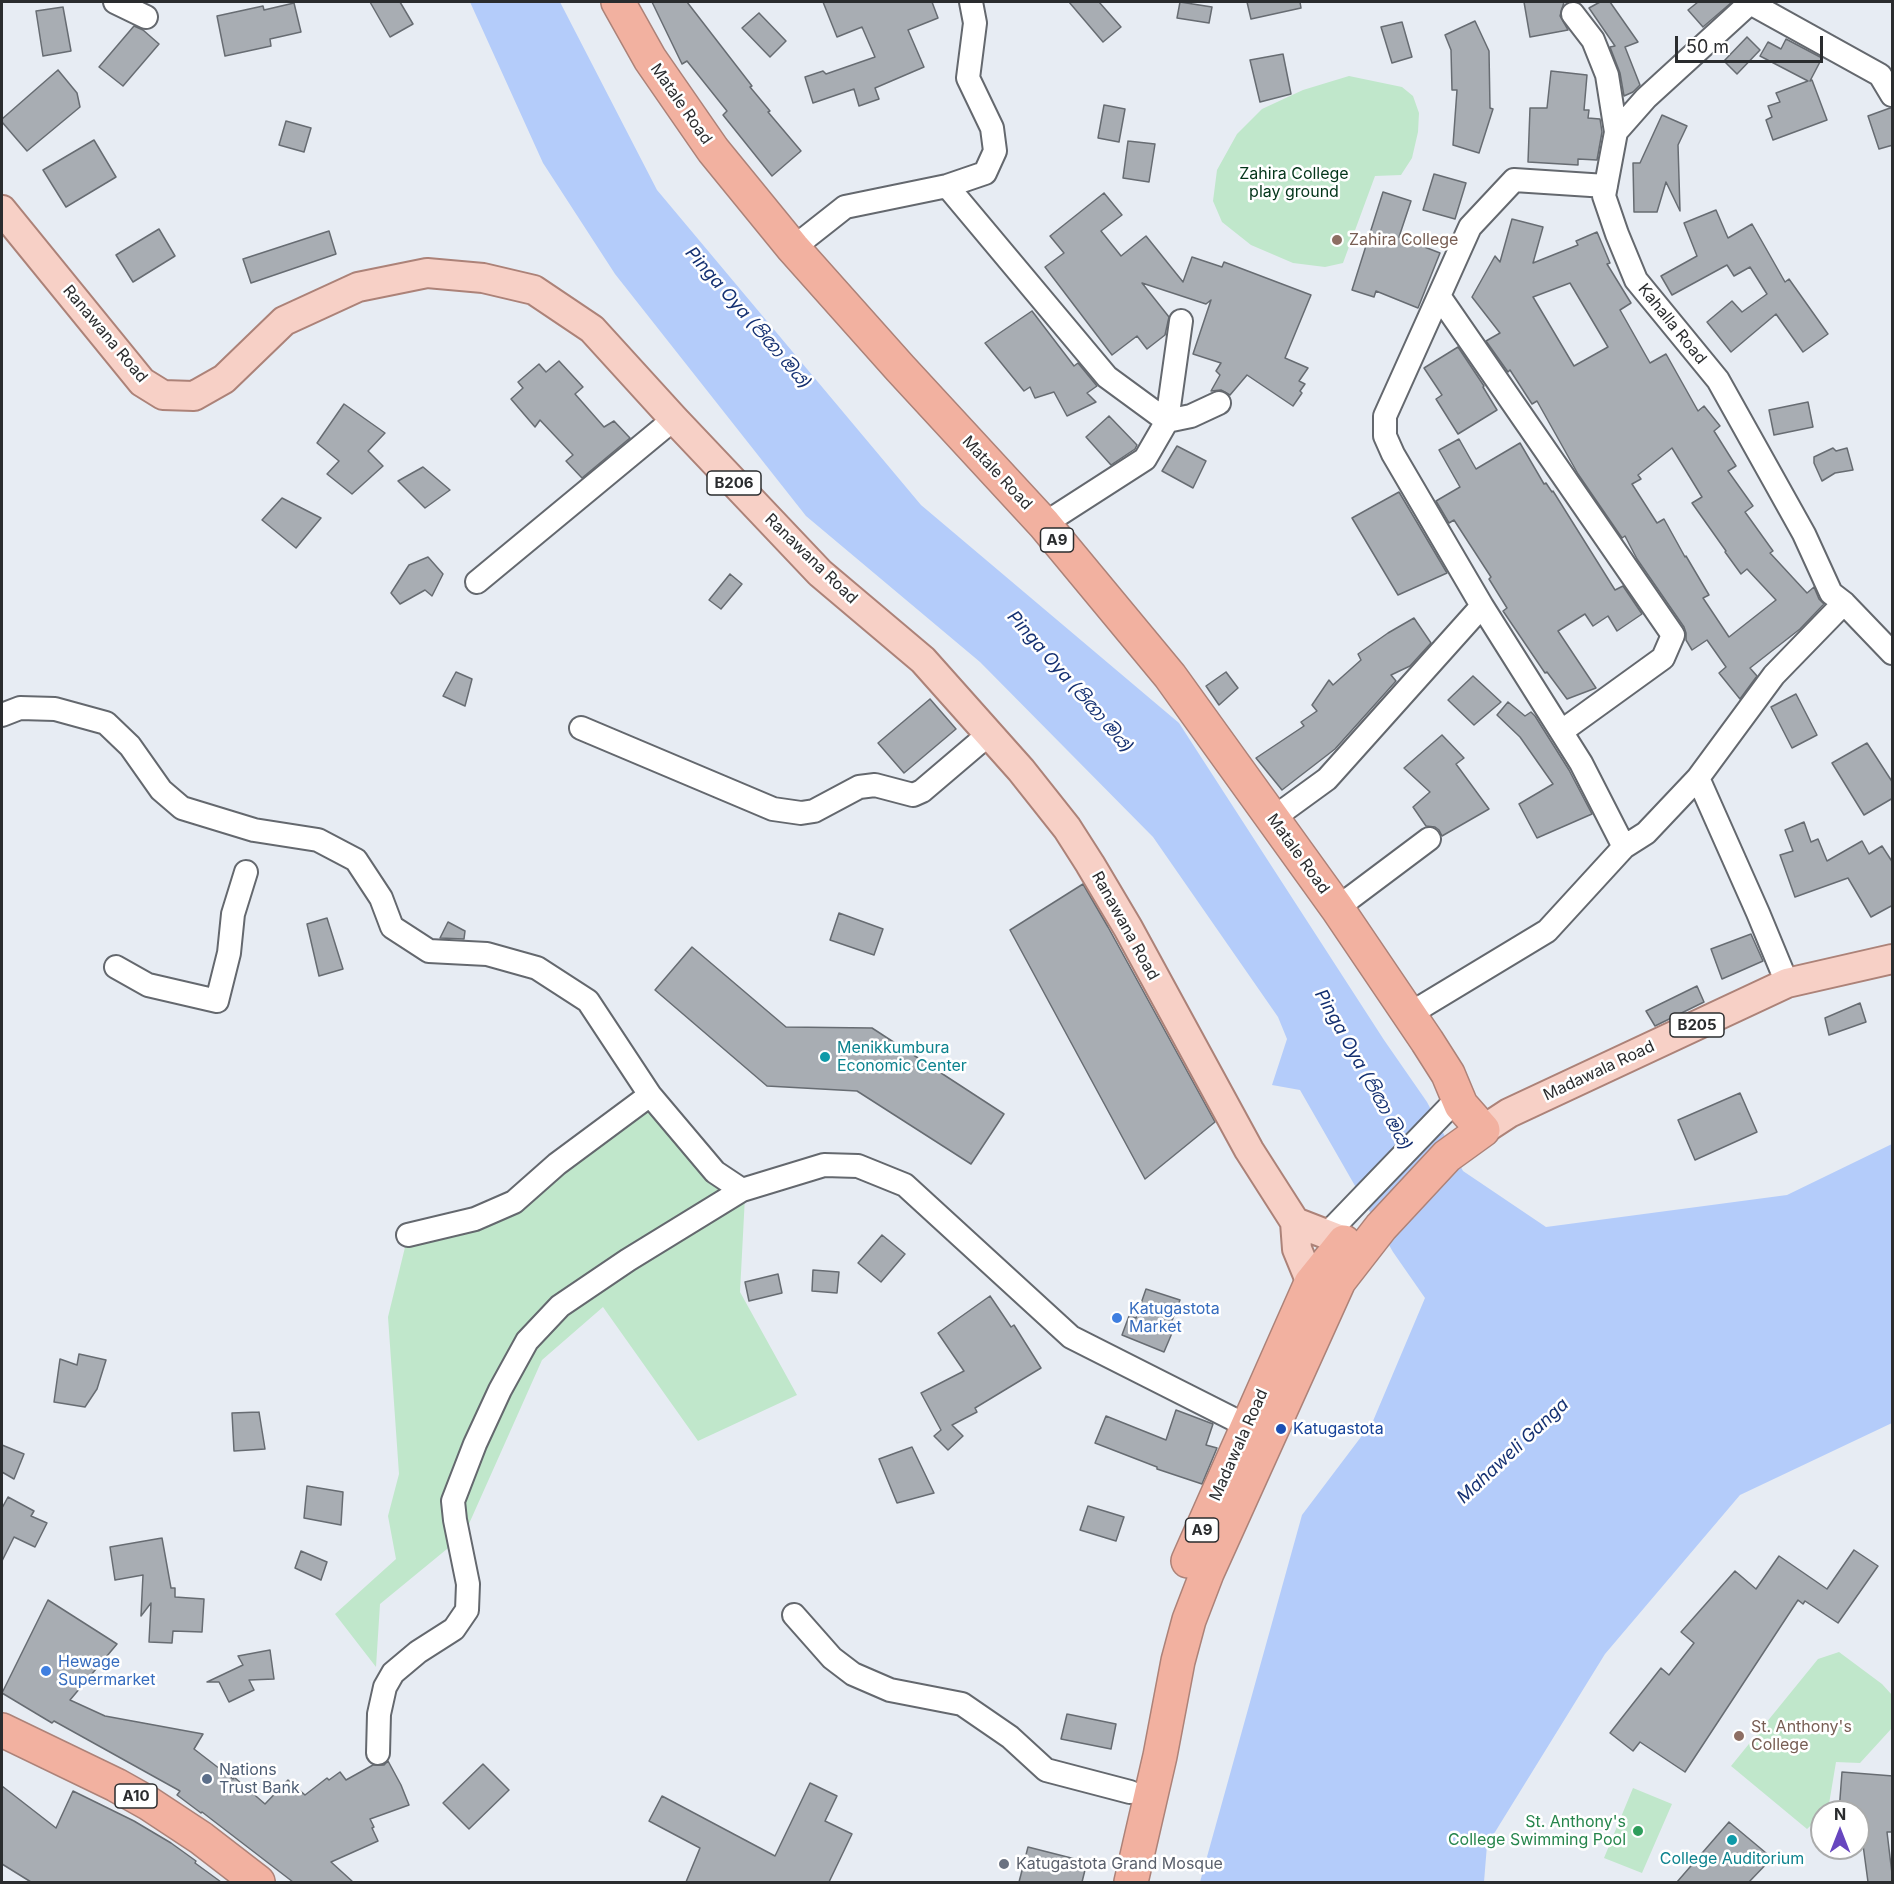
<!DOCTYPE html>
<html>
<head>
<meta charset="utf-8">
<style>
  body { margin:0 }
  #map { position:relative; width:1894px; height:1884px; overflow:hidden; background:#e7ecf3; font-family:Inter,sans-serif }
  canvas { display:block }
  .frame { position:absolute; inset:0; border:3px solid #2a2c2e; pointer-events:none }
  .north { position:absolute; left:1810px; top:1800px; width:60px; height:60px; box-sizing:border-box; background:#fff; border:2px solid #aaabab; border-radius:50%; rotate:0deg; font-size:16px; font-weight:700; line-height:24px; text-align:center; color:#2a2c2e }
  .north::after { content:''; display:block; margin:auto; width:21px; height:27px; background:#6746bf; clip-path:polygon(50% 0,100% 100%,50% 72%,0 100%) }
  .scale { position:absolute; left:1675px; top:36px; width:148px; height:27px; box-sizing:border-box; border:3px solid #2a2c2e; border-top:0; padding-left:8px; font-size:18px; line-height:21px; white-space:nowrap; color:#2a2c2e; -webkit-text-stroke:4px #fff; paint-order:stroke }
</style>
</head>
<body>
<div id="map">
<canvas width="1894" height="1884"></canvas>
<div class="frame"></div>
<div class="north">N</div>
<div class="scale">50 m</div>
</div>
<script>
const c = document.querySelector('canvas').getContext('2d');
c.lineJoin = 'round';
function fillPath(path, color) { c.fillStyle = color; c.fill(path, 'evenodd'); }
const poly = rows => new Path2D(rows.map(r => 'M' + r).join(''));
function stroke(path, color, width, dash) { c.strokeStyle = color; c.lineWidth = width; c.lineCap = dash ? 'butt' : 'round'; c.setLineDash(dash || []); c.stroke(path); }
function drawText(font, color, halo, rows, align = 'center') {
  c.font = font + ' Inter,"Noto Sans Sinhala",sans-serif'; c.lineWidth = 5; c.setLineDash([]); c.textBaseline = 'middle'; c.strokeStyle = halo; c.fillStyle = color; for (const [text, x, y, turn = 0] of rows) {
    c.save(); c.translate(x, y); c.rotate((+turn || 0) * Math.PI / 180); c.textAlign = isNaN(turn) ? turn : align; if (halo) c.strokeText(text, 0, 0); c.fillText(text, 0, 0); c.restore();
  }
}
fillPath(poly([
  [1349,76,1402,87,1413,96,1419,113,1418,132,1412,158,1401,175,1375,176,1343,263,1325,267,1293,263,1251,245,1222,222,1213,201,1217,170,1237,134,1262,109,1303,90],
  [643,1105,710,1183,737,1195,745,1196,740,1292,797,1395,698,1441,603,1307,542,1360,464,1535,380,1604,376,1667,335,1614,396,1559,388,1516,399,1474,388,1317,408,1235,475,1219],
  [1839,1652,1882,1684,1892,1695,1892,1728,1860,1763,1836,1762,1828,1810,1822,1812,1822,1815,1807,1829,1731,1766,1818,1659],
  [1633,1788,1672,1804,1642,1873,1604,1858]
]), '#c0e7cb');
fillPath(poly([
  [470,2,560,2,657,190,921,505,1179,723,1384,1040,1427,1102,1463,1171,1546,1227,1787,1195,1892,1144,1892,1423,1740,1495,1605,1654,1487,1845,1484,1882,1200,1882,1302,1515,1373,1421,1425,1298,1393,1252,1300,1090,1272,1085,1287,1039,1278,1017,1153,837,980,662,806,516,615,274,543,163]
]), '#b4ccfa');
const building = poly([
  [370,2,400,2,413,24,390,37,370,2],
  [652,2,687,2,752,86,750,87,770,111,768,112,801,151,772,176,723,115,727,111,687,61,682,64,652,2],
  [823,2,932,2,938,18,908,30,924,67,875,88,879,99,859,106,854,89,813,103,805,77,823,71,826,74,875,57,862,27,837,37,823,2],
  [1069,2,1099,2,1121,27,1103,42,1069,2],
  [1180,2,1212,7,1209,23,1177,18,1180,2],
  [1247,2,1300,2,1301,8,1251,19,1247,2],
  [1524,2,1564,2,1560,16,1568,30,1530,37,1524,2],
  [1600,2,1610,2,1638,42,1625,47,1640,85,1633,92,1624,96,1620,73,1610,47,1615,46,1589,8,1600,2],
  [1698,2,1732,2,1703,27,1688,10,1698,2],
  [294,3,301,32,270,39,271,46,225,56,217,16,263,6,264,10,294,3],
  [63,7,71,51,43,56,36,11,63,7],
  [759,13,786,41,770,57,742,28,759,13],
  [1475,21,1489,51,1490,108,1493,109,1479,153,1453,145,1457,90,1452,90,1451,50,1445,35,1475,21],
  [1402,22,1412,57,1392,63,1381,27,1402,22],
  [134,26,143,30,159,44,123,86,99,67,134,26],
  [1747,37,1760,50,1737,74,1724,61,1747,37],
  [1786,39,1822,58,1810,81,1812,80,1827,120,1773,140,1766,120,1772,117,1768,106,1780,102,1776,93,1808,81,1760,56,1768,42,1781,49,1786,39],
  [1283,54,1291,94,1260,102,1250,60,1283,54],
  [58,70,77,93,80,107,27,151,2,122,2,119,58,70],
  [1551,71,1587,75,1584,110,1589,110,1588,118,1600,119,1602,132,1597,160,1578,159,1578,165,1528,162,1530,108,1547,108,1551,71],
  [1104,105,1125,109,1119,142,1098,138,1104,105],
  [1890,108,1893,108,1893,145,1879,149,1868,116,1890,108],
  [1662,115,1687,126,1678,145,1680,211,1666,182,1657,212,1634,212,1633,163,1640,163,1662,115],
  [286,121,311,128,304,152,279,145,286,121],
  [94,140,116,177,66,207,43,170,94,140],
  [1128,141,1155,144,1149,182,1123,178,1128,141],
  [1434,174,1466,183,1455,219,1423,210,1434,174],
  [1383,192,1411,201,1399,237,1440,253,1418,308,1376,291,1374,297,1352,290,1383,192],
  [1104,193,1122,215,1101,231,1121,256,1146,236,1183,282,1192,257,1222,267,1224,262,1311,295,1285,358,1308,368,1299,381,1305,384,1300,391,1302,393,1293,406,1247,375,1230,395,1221,390,1211,391,1220,375,1216,371,1221,363,1193,354,1211,300,1206,304,1142,283,1169,317,1165,335,1147,349,1137,336,1112,355,1045,267,1064,253,1050,236,1104,193],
  [1716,210,1728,238,1752,224,1785,282,1789,279,1828,334,1803,352,1776,314,1731,352,1707,322,1732,301,1742,312,1767,294,1750,267,1734,276,1727,265,1672,295,1661,276,1697,256,1684,223,1716,210],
  [1512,219,1543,227,1533,263,1578,245,1576,241,1597,232,1610,263,1607,264,1631,303,1620,310,1650,363,1666,354,1698,411,1704,406,1720,426,1714,431,1736,466,1728,471,1753,506,1745,512,1773,551,1770,553,1807,593,1814,587,1819,599,1824,604,1800,629,1750,668,1757,676,1740,699,1719,673,1726,667,1707,640,1692,650,1686,640,1686,633,1684,627,1637,559,1625,536,1622,538,1578,474,1537,401,1532,404,1510,370,1508,372,1486,341,1500,333,1472,297,1495,256,1500,262,1512,219],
  [1570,283,1608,347,1574,366,1533,297,1570,283],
  [1672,448,1702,497,1692,503,1726,551,1725,552,1741,574,1747,569,1776,600,1729,637,1703,598,1709,595,1686,556,1685,557,1664,519,1657,523,1632,484,1641,479,1638,475,1672,448],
  [159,229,175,256,133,282,116,255,159,229],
  [329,231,336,254,251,283,243,259,329,231],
  [1032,311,1074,366,1078,363,1097,386,1087,393,1096,402,1067,416,1054,392,1035,398,1030,387,1024,391,985,343,1032,311],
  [1458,347,1484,386,1483,387,1497,410,1458,434,1436,399,1442,395,1424,368,1458,347],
  [559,361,583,387,575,394,604,427,614,421,630,438,582,478,566,461,573,455,540,420,535,427,511,399,523,388,518,382,539,364,546,372,559,361],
  [1808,402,1813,427,1774,435,1769,410,1808,402],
  [344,404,385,433,368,451,383,466,352,494,327,474,339,461,317,443,344,404],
  [1109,416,1137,445,1135,449,1111,465,1086,437,1109,416],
  [1459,439,1476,469,1520,443,1544,484,1546,483,1552,492,1553,491,1615,590,1623,586,1642,614,1617,631,1608,616,1593,626,1585,614,1558,631,1596,688,1567,699,1547,672,1545,673,1503,611,1507,608,1489,579,1491,577,1454,520,1449,523,1436,501,1460,487,1439,450,1459,439],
  [1177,446,1206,461,1193,488,1162,471,1177,446],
  [1833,448,1836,451,1847,448,1853,470,1835,473,1822,481,1814,463,1814,457,1833,448],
  [423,467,450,490,425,508,398,481,423,467],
  [1399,492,1447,573,1398,595,1352,518,1399,492],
  [282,498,321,518,296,548,262,520,282,498],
  [428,557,443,574,432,596,425,590,400,604,391,593,409,565,428,557],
  [730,574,742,584,721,609,709,600,730,574],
  [1414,618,1431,643,1410,666,1391,675,1396,681,1335,749,1282,790,1256,758,1304,726,1301,722,1317,711,1312,705,1329,680,1333,685,1361,660,1358,654,1388,633,1414,618],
  [456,672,472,679,465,706,443,696,456,672],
  [1226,672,1238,688,1219,705,1206,686,1226,672],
  [1473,676,1501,702,1474,725,1448,700,1473,676],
  [1796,694,1817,735,1792,748,1771,707,1796,694],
  [930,699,956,729,904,773,878,743,930,699],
  [1508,702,1525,716,1531,712,1535,716,1569,770,1592,814,1537,838,1519,804,1553,784,1520,737,1497,715,1508,702],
  [1442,735,1464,758,1456,764,1489,809,1442,836,1439,830,1435,827,1426,826,1413,807,1430,792,1404,768,1442,735],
  [1867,743,1893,783,1893,798,1864,815,1832,763,1867,743],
  [1804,822,1811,842,1818,839,1827,861,1862,841,1869,854,1882,846,1893,863,1893,905,1871,917,1848,878,1795,897,1780,855,1793,851,1785,830,1804,822],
  [1083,884,1108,927,1215,1122,1145,1179,1010,930,1083,884],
  [839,913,883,929,874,955,830,940,839,913],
  [327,918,343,969,319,976,307,924,327,918],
  [448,922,465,931,464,939,440,938,448,922],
  [1751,934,1763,961,1722,979,1711,949,1751,934],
  [692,947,786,1027,872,1028,1004,1114,971,1164,857,1091,767,1086,655,990,692,947],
  [1697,986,1704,1002,1655,1026,1646,1011,1697,986],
  [1860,1003,1866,1022,1829,1035,1825,1018,1860,1003],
  [1740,1093,1757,1132,1695,1160,1678,1120,1740,1093],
  [882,1235,905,1254,881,1282,858,1263,882,1235],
  [813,1270,839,1272,837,1293,812,1291,813,1270],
  [778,1274,782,1293,749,1301,745,1282,778,1274],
  [1146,1289,1180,1300,1168,1331,1172,1333,1164,1352,1122,1335,1129,1316,1136,1318,1146,1289],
  [990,1296,1011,1327,1014,1325,1041,1368,975,1408,977,1412,952,1425,963,1436,948,1450,934,1436,941,1430,921,1393,964,1371,938,1333,990,1296],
  [79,1354,106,1360,97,1389,85,1407,54,1402,60,1359,77,1365,79,1354],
  [1176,1410,1213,1424,1206,1445,1217,1448,1202,1484,1157,1469,1157,1467,1095,1443,1106,1416,1166,1440,1176,1410],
  [259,1412,265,1449,234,1451,232,1413,259,1412],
  [2,1445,24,1454,14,1479,2,1472,2,1445],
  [912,1447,934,1493,897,1503,879,1459,912,1447],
  [307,1486,343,1492,341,1525,304,1518,307,1486],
  [8,1497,34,1511,31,1516,47,1523,35,1547,14,1537,2,1561,2,1508,8,1497],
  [1088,1506,1124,1517,1116,1541,1080,1530,1088,1506],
  [162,1538,171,1588,175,1588,175,1597,204,1599,202,1632,173,1631,172,1643,149,1642,151,1603,141,1616,143,1575,115,1580,110,1547,162,1538],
  [1854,1550,1878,1566,1838,1623,1805,1601,1803,1604,1798,1600,1685,1772,1640,1742,1633,1751,1610,1733,1661,1668,1669,1675,1694,1643,1681,1632,1735,1571,1756,1589,1779,1556,1827,1589,1854,1550],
  [301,1551,327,1562,321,1580,295,1568,301,1551],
  [48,1600,117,1644,70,1700,105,1716,203,1734,194,1749,233,1779,234,1777,265,1804,288,1780,305,1795,327,1778,329,1780,340,1772,346,1780,373,1765,384,1765,388,1761,401,1785,409,1805,370,1819,374,1827,372,1828,378,1841,331,1862,353,1882,293,1882,202,1812,201,1813,177,1795,180,1791,54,1721,52,1723,2,1693,48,1600],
  [270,1650,274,1679,249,1680,254,1690,229,1702,219,1682,207,1682,243,1665,238,1656,270,1650],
  [1067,1714,1116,1724,1111,1749,1061,1739,1067,1714],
  [483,1764,509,1790,469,1829,443,1803,483,1764],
  [1842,1772,1893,1776,1893,1832,1887,1832,1893,1882,1868,1882,1861,1830,1858,1829,1858,1812,1839,1812,1842,1772],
  [810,1783,837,1796,825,1821,852,1834,829,1882,686,1882,700,1848,649,1821,662,1796,775,1856,810,1783],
  [2,1786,56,1828,73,1791,134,1821,171,1843,196,1861,195,1863,221,1882,31,1882,2,1864,2,1786],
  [1729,1822,1772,1858,1749,1882,1677,1882,1729,1822],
  [1028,1847,1087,1862,1082,1882,1019,1882,1028,1847]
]);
fillPath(building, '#a8adb3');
stroke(building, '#676c72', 1.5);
const minor = poly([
  [115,2,146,17],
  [1748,2,1750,3,1646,98,1616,132,1604,196,1617,234,1636,280,1718,380,1804,534,1831,593,1844,603,1892,653],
  [1750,3,1880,75,1892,95],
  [1573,14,1593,40,1607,75,1616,132],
  [947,186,1107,377,1167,421,1191,416,1219,403],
  [793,248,845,207,947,186,985,173,995,151,992,128,968,78,975,23,971,2],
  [1439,296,1470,227,1514,180,1606,186],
  [1044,524,1145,459,1167,421,1181,321],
  [477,582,674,419],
  [1482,606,1393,454,1385,436,1385,416,1439,296,1673,635,1663,658,1562,731],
  [2,715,20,708,55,709,106,723,130,746,161,790,182,808,254,830,318,840,356,860,381,898,392,927,429,951,487,954,537,968,588,1001,650,1095,715,1172,742,1190,824,1165,858,1166,905,1185,1071,1337,1259,1432],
  [581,728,773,809,801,813,814,811,859,787,875,785,913,795,922,791,989,734],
  [1698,778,1758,913,1787,983],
  [1272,819,1327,779,1482,606,1581,763,1624,847],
  [1337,908,1429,839],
  [116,967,148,985,217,1001,229,953,233,914,246,872],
  [1408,1015,1547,931,1624,847,1646,833,1698,778,1774,675,1844,603],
  [408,1235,475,1219,514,1202,557,1164,650,1095],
  [1326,1235,1458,1098],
  [794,1615,832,1658,853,1674,890,1690,962,1704,1010,1737,1046,1770,1130,1792],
  [378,1753,379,1714,385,1687,393,1673,418,1652,454,1629,467,1610,468,1584,455,1520,453,1501,475,1444,500,1390,527,1341,560,1306,628,1260,742,1190]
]);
const major = poly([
  [2,210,142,382,163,395,194,396,224,379,284,321,358,287,427,273,483,278,534,290,592,329,674,419,820,573,923,660,1021,770,1067,828,1090,864,1128,928,1249,1150,1295,1222,1297,1249,1311,1283],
  [1483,1130,1509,1113,1787,983,1892,959],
  [1295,1222,1344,1241]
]);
const highway = poly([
  [618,2,650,59,713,150,793,248,900,368,1044,524,1170,676,1337,908,1427,1041,1448,1074,1461,1105,1483,1130,1447,1156,1381,1227,1339,1281,1207,1573,1189,1620,1178,1661,1160,1756,1131,1882],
  [1188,1561,1311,1283,1344,1242],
  [2,1730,116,1785,148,1803,201,1838,258,1882]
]);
stroke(minor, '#64686e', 26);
stroke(major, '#ac8278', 32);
stroke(highway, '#ac8278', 36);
stroke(minor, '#fff', 22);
stroke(major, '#f7d0c6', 28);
stroke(highway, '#f2b1a0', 33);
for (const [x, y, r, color] of [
  [1337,240,6,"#8d6e63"],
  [825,1057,6,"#0f9aa8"],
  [1117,1318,6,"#3f7fe0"],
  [1281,1429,6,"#1a4fb4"],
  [46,1671,6,"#3f7fe0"],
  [1739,1736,6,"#8d6e63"],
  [207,1779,6,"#5c6f8a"],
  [1638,1831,6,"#2e9e5b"],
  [1732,1840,6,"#0f9aa8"],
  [1004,1864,6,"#6b7280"]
]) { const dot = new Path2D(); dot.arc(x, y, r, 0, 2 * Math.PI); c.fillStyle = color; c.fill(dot); stroke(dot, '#fff', 2); }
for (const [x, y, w] of [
  [734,483,54],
  [1057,540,33],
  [1697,1025,54],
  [1202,1530,33],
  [136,1796,42]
]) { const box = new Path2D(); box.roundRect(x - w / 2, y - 12, w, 24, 4.5); c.fillStyle = '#fff'; c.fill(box); stroke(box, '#2a2c2e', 1.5); }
drawText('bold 15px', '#2a2c2e', null, [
  ["B206",734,483],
  ["A9",1057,540],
  ["B205",1697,1025],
  ["A9",1202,1530],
  ["A10",136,1796]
]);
drawText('16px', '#2a2c2e', '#fff', [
  ["Matale Road",681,104,55],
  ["Kahalla Road",1672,324,51],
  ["Ranawana Road",105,334,50],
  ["Matale Road",997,473,47],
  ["Ranawana Road",811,559,44],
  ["Matale Road",1298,854,54],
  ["Ranawana Road",1125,926,61],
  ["Madawala Road",1599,1071,-25],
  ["Madawala Road",1239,1445,-66]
]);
drawText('16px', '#03351a', '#fff', [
  ["Zahira College",1294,174],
  ["play ground",1294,192]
]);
drawText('16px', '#785e54', '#fff', [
  ["Zahira College",1349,240],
  ["St. Anthony's",1751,1727],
  ["College",1751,1745]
], 'left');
drawText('16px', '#0d838f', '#fff', [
  ["Menikkumbura",837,1048],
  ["Economic Center",837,1066],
  ["College Auditorium",1732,1859,"center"]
], 'left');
drawText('16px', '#366cbe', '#fff', [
  ["Katugastota",1129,1309],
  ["Market",1129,1327],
  ["Hewage",58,1662],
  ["Supermarket",58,1680]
], 'left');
drawText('16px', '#164399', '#fff', [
  ["Katugastota",1293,1429]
], 'left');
drawText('16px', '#4e5e75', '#fff', [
  ["Nations",219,1770],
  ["Trust Bank",219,1788]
], 'left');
drawText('16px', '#27864d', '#fff', [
  ["St. Anthony's",1626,1822],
  ["College Swimming Pool",1626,1840]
], 'right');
drawText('16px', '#5b616d', '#fff', [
  ["Katugastota Grand Mosque",1016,1864]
], 'left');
drawText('italic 18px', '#153172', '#fff', [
  ["Pinga Oya (පිඟා ඔය)",748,318,49],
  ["Pinga Oya (පිඟා ඔය)",1070,682,49],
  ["Pinga Oya (පිඟා ඔය)",1363,1070,61],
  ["Mahaweli Ganga",1513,1451,-43]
]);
</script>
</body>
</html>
